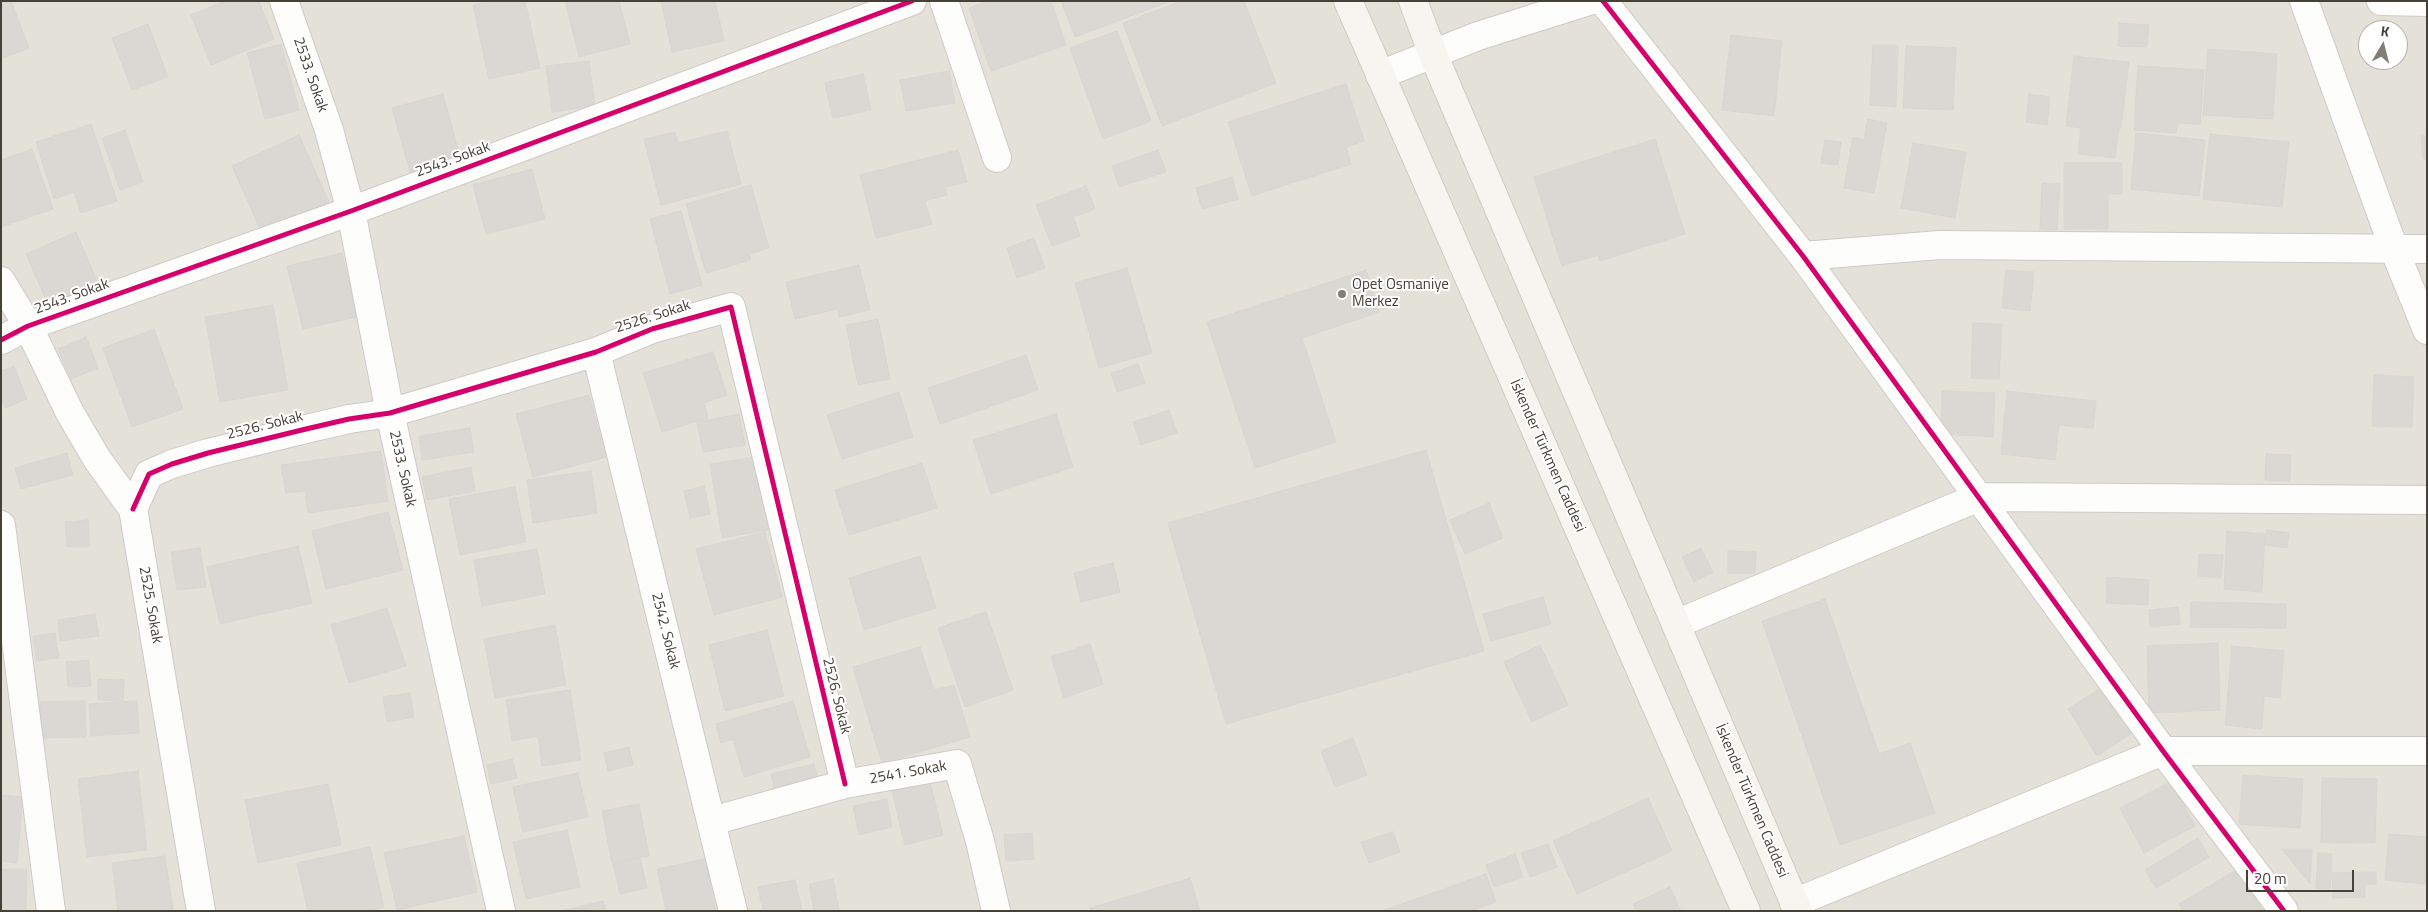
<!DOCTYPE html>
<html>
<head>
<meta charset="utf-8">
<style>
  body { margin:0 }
  #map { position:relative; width:2428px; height:912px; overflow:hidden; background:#f0efeb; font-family:"Titillium Web",sans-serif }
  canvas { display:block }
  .frame { position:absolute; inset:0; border:2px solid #464137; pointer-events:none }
  .north { position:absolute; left:2358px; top:20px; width:50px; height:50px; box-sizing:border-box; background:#fff; border:1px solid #b5b3af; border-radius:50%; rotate:8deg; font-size:14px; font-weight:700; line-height:20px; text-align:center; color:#464137 }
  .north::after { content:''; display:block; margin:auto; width:18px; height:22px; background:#827e76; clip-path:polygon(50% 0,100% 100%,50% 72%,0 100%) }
  .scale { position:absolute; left:2246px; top:870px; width:108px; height:22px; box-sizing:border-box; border:2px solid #464137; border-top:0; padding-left:6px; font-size:15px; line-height:18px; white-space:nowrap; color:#464137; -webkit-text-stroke:4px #fff; paint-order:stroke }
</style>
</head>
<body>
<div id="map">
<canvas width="2428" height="912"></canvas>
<div class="frame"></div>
<div class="north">K</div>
<div class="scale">20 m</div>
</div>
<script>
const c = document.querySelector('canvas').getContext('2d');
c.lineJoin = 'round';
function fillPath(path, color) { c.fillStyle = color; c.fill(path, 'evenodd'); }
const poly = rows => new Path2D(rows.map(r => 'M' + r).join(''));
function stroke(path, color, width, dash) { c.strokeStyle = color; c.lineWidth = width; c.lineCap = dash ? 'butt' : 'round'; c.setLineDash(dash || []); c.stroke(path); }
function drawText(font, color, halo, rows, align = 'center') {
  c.font = font + ' "Titillium Web",sans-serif'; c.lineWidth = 4; c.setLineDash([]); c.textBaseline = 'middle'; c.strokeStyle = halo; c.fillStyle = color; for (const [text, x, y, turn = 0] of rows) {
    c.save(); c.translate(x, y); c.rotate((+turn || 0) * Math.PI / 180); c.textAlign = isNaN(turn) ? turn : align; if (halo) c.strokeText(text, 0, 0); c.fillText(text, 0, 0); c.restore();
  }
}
fillPath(poly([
  [1,1,2427,1,2427,911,1,911],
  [2368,30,2398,30,2398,60,2368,60]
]), '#e4e1d9');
const building = poly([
  [1,1,11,1,29,48,1,59,1,1],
  [225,1,259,1,274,39,211,65,191,15,225,1],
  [488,1,525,1,540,68,489,79,473,5,488,1],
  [565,1,619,1,630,44,579,57,565,1],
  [661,1,715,1,724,41,672,52,661,1],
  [988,1,1051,1,1066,45,991,71,969,8,988,1],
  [1061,1,1171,1,1075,37,1061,1],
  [1181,1,1244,1,1276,83,1162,126,1123,23,1181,1],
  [2119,23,2149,25,2147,47,2118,46,2119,23],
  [148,24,168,77,132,90,112,38,148,24],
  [1117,31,1151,121,1103,139,1070,48,1117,31],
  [1731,35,1782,41,1774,116,1722,110,1731,35],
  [281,44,299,110,265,119,247,53,281,44],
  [1873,45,1898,46,1896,107,1870,105,1873,45],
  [1906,46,1956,48,1953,110,1903,108,1906,46],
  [2208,49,2277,54,2273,119,2203,115,2208,49],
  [2074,56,2129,62,2121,128,2119,128,2115,158,2078,154,2081,128,2066,126,2074,56],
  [589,61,595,106,552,112,546,66,589,61],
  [2138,66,2204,70,2200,124,2178,123,2176,133,2134,130,2138,66],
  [949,71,955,103,906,111,900,80,949,71],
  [863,74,871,110,833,118,825,83,863,74],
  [1346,84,1364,141,1346,147,1351,164,1252,196,1228,122,1346,84],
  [443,94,461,161,411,175,392,108,443,94],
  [2029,94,2050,97,2047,125,2026,122,2029,94],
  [1868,119,1887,123,1874,193,1844,188,1853,137,1864,140,1868,119],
  [91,124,117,201,81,213,74,192,54,199,36,142,91,124],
  [125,130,143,182,120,190,102,138,125,130],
  [727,131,741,184,661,205,644,139,675,132,678,143,727,131],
  [2136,133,2205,140,2199,196,2131,189,2136,133],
  [2210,134,2289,142,2282,207,2203,199,2210,134],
  [299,135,329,202,261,231,232,166,299,135],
  [2421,136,2427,136,2427,159,2423,159,2421,136],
  [1655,139,1685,234,1600,261,1598,255,1562,266,1534,177,1655,139],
  [1825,140,1841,142,1838,165,1821,163,1825,140],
  [1913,143,1966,152,1955,218,1901,208,1913,143],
  [32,149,53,209,1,227,1,160,32,149],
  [958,150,967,182,945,187,947,195,925,201,932,224,876,238,860,175,958,150],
  [1158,150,1166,172,1119,187,1112,166,1158,150],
  [2064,163,2122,163,2122,194,2108,194,2108,229,2064,229,2064,163],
  [532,169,545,219,486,234,473,185,532,169],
  [1232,177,1238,199,1202,209,1196,188,1232,177],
  [2042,183,2060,184,2057,230,2040,229,2042,183],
  [751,185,769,248,750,254,751,260,706,273,686,204,751,185],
  [1086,186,1095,209,1073,217,1080,236,1052,246,1036,205,1086,186],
  [681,211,702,285,670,294,650,219,681,211],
  [76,232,100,288,50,309,26,254,76,232],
  [1034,238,1045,268,1017,278,1007,248,1034,238],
  [342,253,357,317,303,329,287,266,342,253],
  [859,265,870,310,839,317,837,309,795,319,786,282,859,265],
  [1127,268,1152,353,1099,368,1075,283,1127,268],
  [1366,270,1379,312,1302,338,1336,442,1255,468,1207,322,1366,270],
  [2006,270,2034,272,2030,311,2002,308,2006,270],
  [273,305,288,390,220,402,205,317,273,305],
  [878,319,890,379,858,385,846,325,878,319],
  [1973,323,2002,324,1999,379,1971,378,1973,323],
  [154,329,183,409,132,427,103,348,154,329],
  [86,337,98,368,71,379,58,349,86,337],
  [713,352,727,395,704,403,708,418,662,432,643,373,713,352],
  [1026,355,1038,390,940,424,928,388,1026,355],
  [1138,364,1145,383,1117,392,1111,373,1138,364],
  [14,366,27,399,5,408,1,399,1,371,14,366],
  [2374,375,2414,377,2412,427,2372,426,2374,375],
  [1942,391,1995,393,1993,437,1941,434,1942,391],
  [2007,391,2096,401,2093,428,2059,425,2055,460,2001,454,2007,391],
  [899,392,913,437,842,459,827,415,899,392],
  [589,395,606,457,533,477,516,414,589,395],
  [1169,410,1177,433,1141,445,1133,422,1169,410],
  [739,414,745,445,703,452,697,422,739,414],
  [1056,414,1073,467,991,494,973,440,1056,414],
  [470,428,474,452,422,460,419,436,470,428],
  [1426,450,1484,651,1226,724,1168,523,1426,450],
  [381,451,388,501,308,513,305,491,286,493,281,465,381,451],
  [67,453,73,475,21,489,15,468,67,453],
  [2266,454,2291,455,2290,481,2265,480,2266,454],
  [762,456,774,529,722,538,710,464,762,456],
  [922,463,937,508,849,535,835,490,922,463],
  [471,467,475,491,427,500,422,477,471,467],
  [591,471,597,513,533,523,527,480,591,471],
  [704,486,710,514,690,518,684,491,704,486],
  [515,487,526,542,460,555,449,499,515,487],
  [1489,503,1503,538,1465,554,1450,520,1489,503],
  [388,512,403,570,326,589,312,531,388,512],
  [88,520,90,546,67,547,65,522,88,520],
  [2267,530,2289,533,2287,548,2265,545,2267,530],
  [2227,531,2265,534,2262,592,2224,589,2227,531],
  [765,532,782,597,714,615,696,549,765,532],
  [298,546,312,603,220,624,207,567,298,546],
  [200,548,206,587,177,590,171,552,200,548],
  [1701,548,1713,572,1694,582,1682,557,1701,548],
  [537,549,545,594,482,606,474,560,537,549],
  [1728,551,1756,552,1755,573,1728,573,1728,551],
  [2199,554,2223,555,2221,578,2198,576,2199,554],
  [920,556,936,608,864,630,849,578,920,556],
  [1113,563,1120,592,1081,602,1074,573,1113,563],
  [2107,577,2149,580,2148,605,2106,603,2107,577],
  [1543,597,1551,624,1491,641,1483,614,1543,597],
  [1825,599,1879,754,1910,743,1935,813,1840,845,1762,621,1825,599],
  [2191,602,2286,604,2286,628,2190,627,2191,602],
  [2178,607,2180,624,2150,627,2149,610,2178,607],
  [387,608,406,666,349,683,331,625,387,608],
  [986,612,1013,690,965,707,938,628,986,612],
  [95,614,99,636,60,641,58,620,95,614],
  [555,625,566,685,495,698,484,639,555,625],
  [767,630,784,696,725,711,709,645,767,630],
  [55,633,59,658,37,661,33,636,55,633],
  [2218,643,2220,710,2149,713,2147,646,2218,643],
  [1090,644,1103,684,1064,698,1051,657,1090,644],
  [1540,645,1568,705,1532,722,1504,662,1540,645],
  [2232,646,2284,651,2280,698,2264,696,2262,729,2225,725,2232,646],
  [920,647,934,690,954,685,970,737,882,763,853,667,920,647],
  [89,660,91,686,68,687,66,662,89,660],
  [98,679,124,680,123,701,98,700,98,679],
  [2105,685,2134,732,2097,756,2068,709,2105,685],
  [570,690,581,760,542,766,538,736,512,741,506,700,570,690],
  [410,693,414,717,387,722,383,697,410,693],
  [85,701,86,737,41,738,40,702,85,701],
  [137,701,139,733,91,736,89,704,137,701],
  [793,701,810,757,744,777,733,739,721,743,716,724,793,701],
  [1353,738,1367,775,1335,787,1321,751,1353,738],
  [629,747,633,765,608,771,604,753,629,747],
  [512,759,517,778,491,784,487,765,512,759],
  [814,764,820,788,776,798,771,774,814,764],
  [138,771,147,850,87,857,78,779,138,771],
  [578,773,588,817,523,832,513,787,578,773],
  [2243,775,2303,779,2300,828,2239,824,2243,775],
  [2322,778,2377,779,2375,843,2321,842,2322,778],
  [2172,781,2195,826,2144,853,2120,808,2172,781],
  [930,782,943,835,905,845,892,791,930,782],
  [328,784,341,845,258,863,245,800,328,784],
  [1,795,23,797,17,863,1,861,1,795],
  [1648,798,1672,851,1577,894,1553,841,1648,798],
  [887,799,892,827,859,835,853,806,887,799],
  [639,804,649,856,612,863,602,811,639,804],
  [567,830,580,887,526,899,513,842,567,830],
  [1393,832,1400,852,1369,863,1361,842,1393,832],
  [1032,833,1034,859,1006,861,1004,835,1032,833],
  [2389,834,2427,837,2425,884,2385,880,2389,834],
  [464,836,477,892,397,910,384,853,464,836],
  [2198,838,2209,857,2156,888,2145,870,2198,838],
  [1548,844,1557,867,1530,877,1521,853,1548,844],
  [370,847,384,907,367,911,308,911,297,863,370,847],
  [2282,849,2312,849,2310,884,2282,849],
  [2318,853,2332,854,2330,889,2316,888,2318,853],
  [1515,854,1523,877,1494,887,1486,865,1515,854],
  [165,856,173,911,118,911,112,863,165,856],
  [640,858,647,888,620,894,613,864,640,858],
  [705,859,716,911,666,911,657,869,705,859],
  [1,869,27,870,26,911,1,911,1,869],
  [2238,869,2263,911,2183,911,2179,904,2238,869],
  [2376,872,2376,884,2365,884,2365,897,2333,898,2332,873,2376,872],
  [1486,874,1496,902,1472,911,1382,911,1486,874],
  [1190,878,1200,911,1091,911,1090,908,1190,878],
  [833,879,839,911,814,911,809,884,833,879],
  [795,880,802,911,763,911,758,887,795,880],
  [1670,887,1681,911,1637,911,1633,904,1670,887],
  [603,901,606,911,561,911,603,901]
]);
fillPath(building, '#dad8d3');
stroke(building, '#d9d6d1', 1);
const minor = poly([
  [284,1,329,130,351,211,390,413,501,911],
  [944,1,997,158],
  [1603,1,1803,256,2163,751,2284,911],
  [2304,1,2394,249,2427,330],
  [2381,1,2427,2],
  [1380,75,1478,36,1589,1],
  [1803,256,1940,245,2427,249],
  [1,281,28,326,70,413,97,459,133,509,201,911],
  [1,340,28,326,351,211,912,1],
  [596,352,733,911],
  [133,509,149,474,172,464,208,453,306,429,349,419,390,413,596,352,652,329,731,307,845,784],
  [1,525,51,911],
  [1676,624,1979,497,2427,500],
  [712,821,845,784,957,764,980,841,996,911],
  [1794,903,2163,751,2427,751]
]);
const secondary = poly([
  [1348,1,1746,911],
  [1413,1,1433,54,1798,911]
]);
stroke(minor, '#cdcbc7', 30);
stroke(secondary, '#cfccc2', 30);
stroke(minor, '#fdfdfc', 28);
stroke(secondary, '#f7f5ef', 28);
stroke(poly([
  [1603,1,1803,256,2163,751,2284,911],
  [1,340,28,326,351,211,912,1],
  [133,509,149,474,172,464,208,453,306,429,349,419,390,413,596,352,652,329,731,307,845,784]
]), '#d6006c', 5);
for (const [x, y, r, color] of [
  [1342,294,5,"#827e76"]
]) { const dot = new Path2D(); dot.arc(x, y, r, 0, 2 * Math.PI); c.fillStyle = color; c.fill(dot); stroke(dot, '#fff', 2); }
drawText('15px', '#464137', '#fff', [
  ["2533. Sokak",310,75,71],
  ["2543. Sokak",453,160,-20],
  ["2543. Sokak",72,297,-20],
  ["2526. Sokak",653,317,-18],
  ["2526. Sokak",265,426,-14],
  ["İskender Türkmen Caddesi",1547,456,66],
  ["2533. Sokak",402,469,77],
  ["2525. Sokak",150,605,80],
  ["2542. Sokak",665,631,76],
  ["2526. Sokak",836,696,76],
  ["2541. Sokak",908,773,-10],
  ["İskender Türkmen Caddesi",1751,801,67]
]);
drawText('15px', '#464137', '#fff', [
  ["Opet Osmaniye",1352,285],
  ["Merkez",1352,302]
], 'left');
</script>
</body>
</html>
